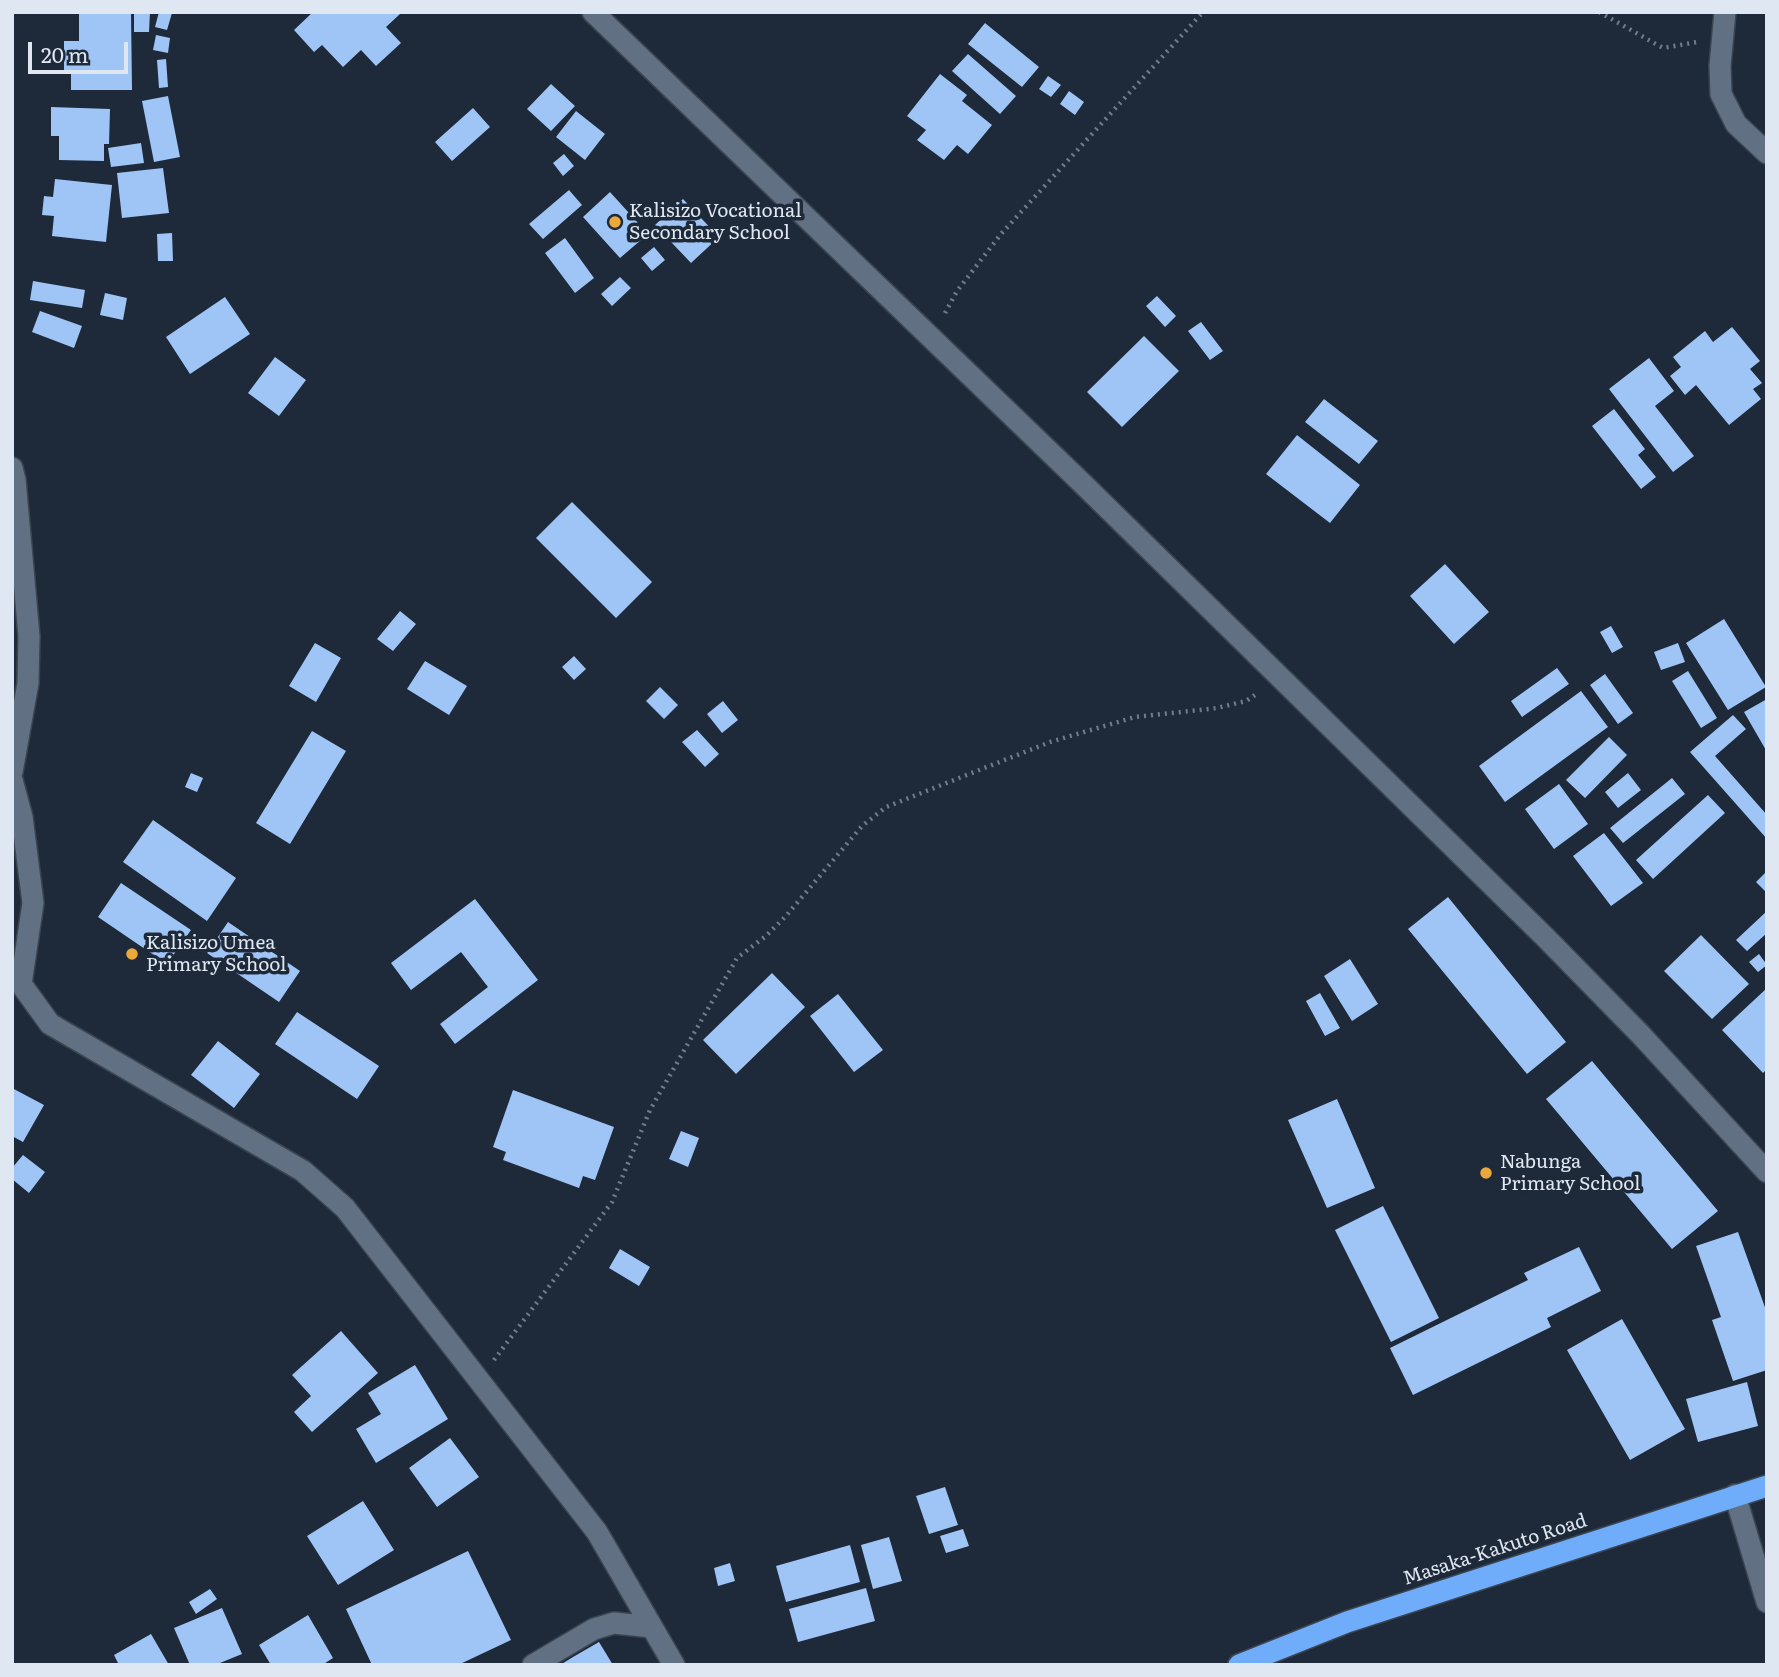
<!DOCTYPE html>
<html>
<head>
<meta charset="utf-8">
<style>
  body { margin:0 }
  #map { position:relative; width:1779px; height:1677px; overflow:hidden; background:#1e2a39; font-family:Literata,serif }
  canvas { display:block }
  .frame { position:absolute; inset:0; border:14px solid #dfe7f2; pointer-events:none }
  .scale { position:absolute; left:28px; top:42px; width:100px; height:32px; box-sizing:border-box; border:4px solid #dfe7f2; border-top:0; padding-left:9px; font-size:21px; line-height:24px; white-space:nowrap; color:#dfe7f2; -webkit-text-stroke:5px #1e2a39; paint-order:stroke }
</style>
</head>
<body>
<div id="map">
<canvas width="1779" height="1677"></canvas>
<div class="frame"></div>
<div class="scale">20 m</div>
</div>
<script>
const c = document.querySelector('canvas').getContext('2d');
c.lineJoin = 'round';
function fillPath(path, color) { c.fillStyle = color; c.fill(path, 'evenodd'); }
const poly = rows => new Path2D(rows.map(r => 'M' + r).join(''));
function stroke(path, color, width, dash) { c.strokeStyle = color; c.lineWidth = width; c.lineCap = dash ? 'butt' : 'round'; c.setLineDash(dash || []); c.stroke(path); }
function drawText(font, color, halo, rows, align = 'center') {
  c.font = font + ' Literata,serif'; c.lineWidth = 7; c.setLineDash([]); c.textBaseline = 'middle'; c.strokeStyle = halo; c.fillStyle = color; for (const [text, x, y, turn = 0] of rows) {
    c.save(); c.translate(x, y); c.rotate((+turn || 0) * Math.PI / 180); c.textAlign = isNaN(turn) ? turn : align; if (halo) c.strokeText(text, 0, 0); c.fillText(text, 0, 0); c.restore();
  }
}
fillPath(poly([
  [79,12,131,12,132,90,71,90,71,73,64,73,64,41,79,41],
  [134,12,150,12,149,32,134,32],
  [159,12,172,13,167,30,155,27],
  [313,12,399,12,400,14,386,27,401,43,376,66,361,50,343,67,322,45,314,52,294,30],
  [985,23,1039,67,1022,87,968,44],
  [156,35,170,38,168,53,153,50],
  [968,54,1016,96,1000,114,952,71],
  [166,59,168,87,159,88,157,60],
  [940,74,967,95,962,101,992,125,968,154,957,145,944,160,917,140,926,130,907,116],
  [1048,76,1061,85,1051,97,1039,89],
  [551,84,575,106,551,131,527,109],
  [1069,91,1084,102,1075,115,1060,104],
  [168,96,180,157,154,162,142,101],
  [51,107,110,109,109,144,104,144,104,161,59,160,59,136,51,136],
  [473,108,490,127,452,161,435,142],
  [576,111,605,134,585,160,556,137],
  [141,143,144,163,111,167,108,148],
  [564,154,574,166,563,176,553,163],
  [163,168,169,213,122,218,117,173],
  [55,179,112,185,106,242,52,236,54,216,42,215,44,196,53,197],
  [569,190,582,205,543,239,529,224],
  [610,192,648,234,620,258,583,217],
  [683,199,719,237,691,263,655,225],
  [172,233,173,261,158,261,157,234],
  [565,238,594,278,575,293,545,253],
  [654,247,665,260,652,271,641,258],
  [620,277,631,288,612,306,601,294],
  [33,281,85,290,82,308,30,300],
  [105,293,127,298,123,320,100,315],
  [1157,296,1176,316,1165,327,1146,306],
  [225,297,250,334,190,374,166,337],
  [40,311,82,326,74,348,32,332],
  [1201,322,1223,351,1210,360,1188,331],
  [1732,327,1760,361,1750,369,1762,383,1753,389,1761,399,1729,425,1696,385,1685,395,1670,376,1681,367,1673,357,1705,331,1713,342],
  [1144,336,1179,371,1122,427,1087,392],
  [275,357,306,380,279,416,248,393],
  [1649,358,1674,391,1655,406,1694,456,1673,472,1609,389],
  [1324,399,1378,441,1359,464,1305,422],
  [1614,409,1645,449,1638,455,1656,477,1641,489,1592,426],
  [1297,435,1360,485,1330,523,1266,474],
  [572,502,652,582,616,618,536,538],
  [1445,564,1489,612,1454,644,1410,596],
  [400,611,416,624,393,651,377,639],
  [1724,619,1766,687,1728,710,1686,643],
  [1611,626,1623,647,1612,653,1600,632],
  [315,643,341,658,316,702,289,686],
  [1678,643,1685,662,1661,670,1654,652],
  [574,656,586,669,574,680,562,667],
  [425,661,467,686,449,715,407,689],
  [1557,668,1569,684,1522,717,1511,701],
  [1688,671,1717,718,1701,728,1672,681],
  [1605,674,1633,713,1618,724,1590,685],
  [660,687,678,705,664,719,646,701],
  [1581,691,1608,727,1505,802,1479,766],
  [1767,699,1767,752,1744,712],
  [723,701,738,720,722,733,707,714],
  [1733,715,1746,729,1715,756,1767,815,1767,839,1690,752],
  [697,730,719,754,705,767,682,742],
  [312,731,346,751,290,844,256,823],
  [1609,737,1627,755,1585,798,1566,780],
  [191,773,203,778,197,792,185,787],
  [1628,773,1641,790,1618,808,1605,792],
  [1672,778,1685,794,1623,843,1610,828],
  [1559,784,1588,824,1554,849,1525,809],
  [1708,795,1725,813,1653,879,1636,860],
  [153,820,236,878,207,921,123,862],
  [1604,833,1643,883,1611,906,1573,856],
  [1767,871,1767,893,1756,882],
  [121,883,191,930,167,964,98,917],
  [1448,897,1566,1042,1527,1074,1408,929],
  [475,899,538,980,455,1044,440,1024,488,987,461,952,411,990,391,963],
  [1767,911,1767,933,1747,951,1736,940],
  [228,922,300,971,279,1002,207,953],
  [1701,935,1749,984,1712,1019,1664,971],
  [1759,954,1767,965,1758,972,1749,962],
  [1350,959,1378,1004,1352,1021,1324,976],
  [772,973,805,1007,736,1074,703,1040],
  [1767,988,1767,1069,1763,1073,1722,1030],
  [1320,993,1340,1028,1325,1036,1306,1001],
  [838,994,883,1050,854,1072,810,1016],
  [297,1012,379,1066,357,1099,275,1044],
  [218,1041,260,1074,234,1108,191,1075],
  [1592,1061,1718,1211,1672,1249,1546,1099],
  [12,1088,44,1105,23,1142,12,1136],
  [513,1090,614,1127,595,1180,583,1176,579,1188,503,1160,506,1152,493,1147],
  [1337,1099,1375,1188,1327,1208,1288,1120],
  [681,1131,699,1138,688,1167,669,1159],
  [23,1155,45,1172,29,1193,12,1179,12,1168],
  [1383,1206,1439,1318,1391,1342,1335,1230],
  [1738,1232,1767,1313,1767,1370,1733,1381,1712,1320,1721,1317,1696,1246],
  [1579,1247,1601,1291,1547,1318,1551,1327,1413,1395,1390,1348,1528,1280,1524,1273],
  [620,1249,650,1267,639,1286,609,1268],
  [1622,1319,1685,1429,1630,1460,1567,1350],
  [341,1331,378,1373,312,1432,294,1412,311,1396,292,1375],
  [415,1365,448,1419,376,1463,356,1429,381,1414,368,1393],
  [1747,1382,1758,1426,1698,1442,1686,1399],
  [450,1438,479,1477,437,1507,409,1468],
  [945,1487,958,1525,929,1534,916,1496],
  [363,1501,394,1550,338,1585,307,1536],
  [963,1529,969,1546,946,1553,940,1536],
  [889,1537,902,1581,873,1589,861,1545],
  [850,1545,860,1582,786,1602,776,1566],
  [468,1551,511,1640,458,1665,372,1665,346,1609],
  [730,1563,735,1581,718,1586,714,1568],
  [866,1588,875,1621,798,1642,789,1609],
  [210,1589,217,1599,196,1614,189,1602],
  [222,1608,242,1654,215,1665,190,1665,174,1628],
  [308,1615,333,1658,322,1665,271,1665,259,1645],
  [151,1634,169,1665,119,1665,114,1655],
  [599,1642,613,1665,560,1665,573,1657]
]), '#9fc5f7');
const minor = poly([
  [593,12,1083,484,1546,938,1641,1035,1767,1172],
  [1725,12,1720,66,1721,94,1736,124,1767,153],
  [12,468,15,480,29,636,28,683,12,772],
  [12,780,22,817,33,903,21,984],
  [12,979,21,984,50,1024,303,1171,345,1208,597,1532,674,1665],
  [1735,1495,1767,1602],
  [533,1665,594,1629,614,1623,652,1627]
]);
const highway = poly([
  [1239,1665,1347,1622,1767,1486]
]);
stroke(minor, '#3b4552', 24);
stroke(highway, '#3b4552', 24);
stroke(poly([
  [1599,12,1663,48,1697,42],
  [945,313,957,291,1001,234,1203,12],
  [494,1360,612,1202,650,1110,737,958,766,936,786,916,862,826,886,807,1050,742,1135,717,1217,708,1246,701,1258,693]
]), '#737d8a', 4.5, [2, 5]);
stroke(minor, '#627083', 21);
stroke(highway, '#6facfa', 21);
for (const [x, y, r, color] of [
  [615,222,7,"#eca93b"],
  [132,954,7,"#eca93b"],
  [1486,1173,7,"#eca93b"]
]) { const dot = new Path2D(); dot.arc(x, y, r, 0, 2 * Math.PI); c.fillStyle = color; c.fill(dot); stroke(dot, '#1e2a39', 2.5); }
drawText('19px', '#dfe7f2', '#1e2a39', [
  ["Kalisizo Vocational",629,211],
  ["Secondary School",629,233],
  ["Kalisizo Umea",146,943],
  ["Primary School",146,965],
  ["Nabunga",1500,1162],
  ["Primary School",1500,1184]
], 'left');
drawText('19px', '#dfe7f2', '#1e2a39', [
  ["Masaka-Kakuto Road",1495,1550,-18]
]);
</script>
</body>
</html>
